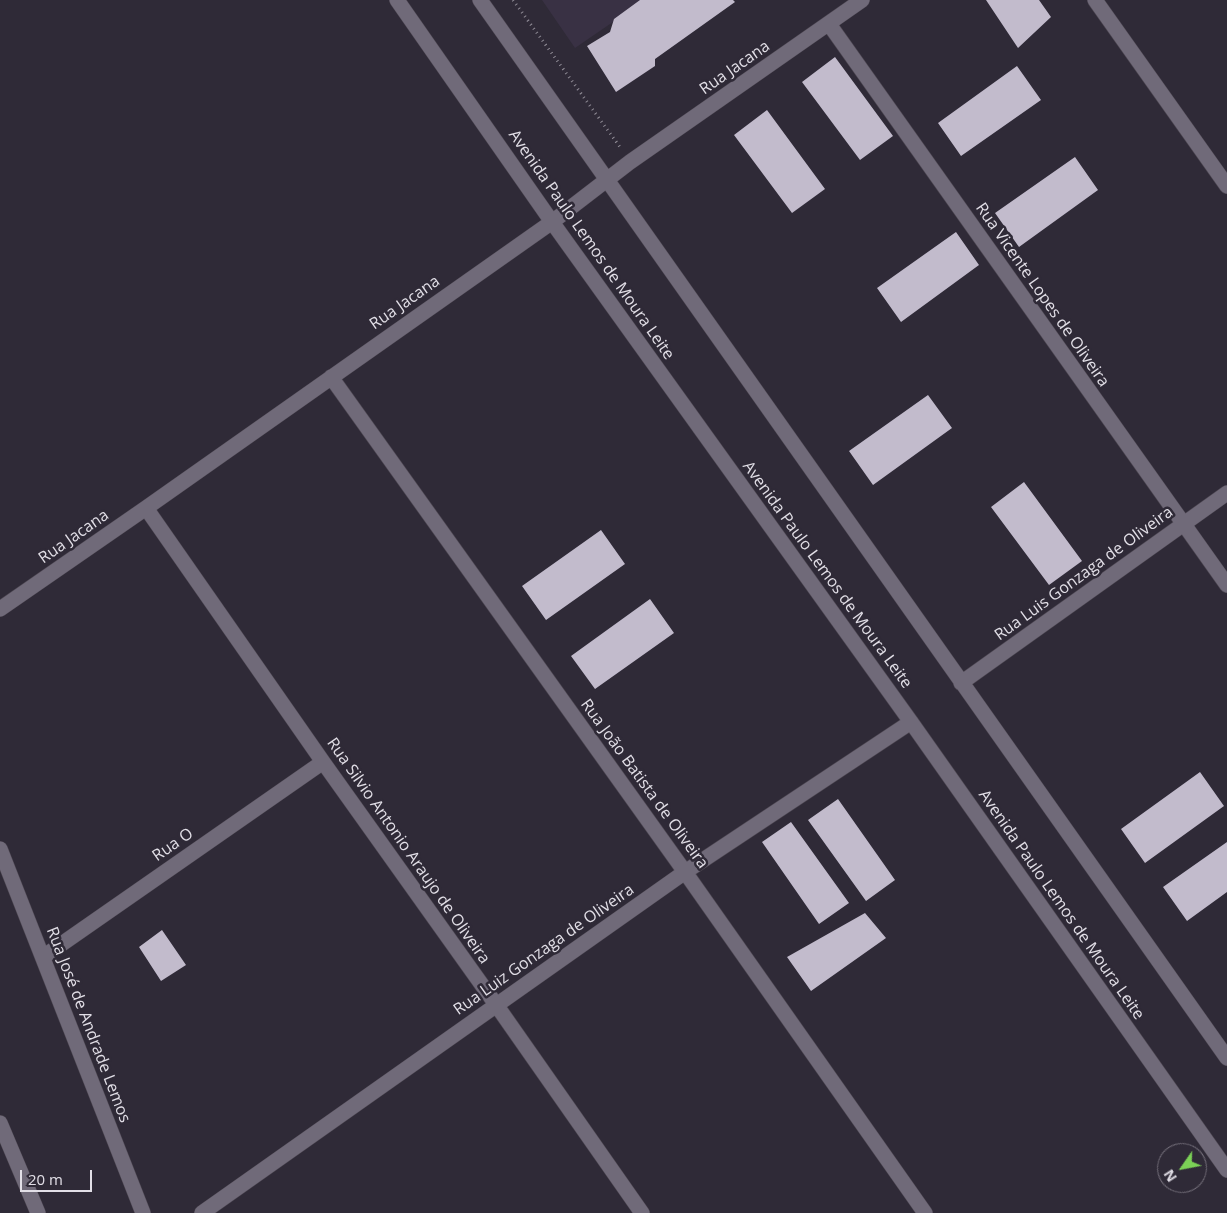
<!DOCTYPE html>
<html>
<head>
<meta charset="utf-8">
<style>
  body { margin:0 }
  #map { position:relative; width:1227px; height:1213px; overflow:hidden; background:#2f2a37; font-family:"Open Sans",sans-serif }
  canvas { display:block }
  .north { position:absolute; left:1157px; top:1143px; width:50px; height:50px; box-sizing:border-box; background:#2f2a37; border:1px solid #77727d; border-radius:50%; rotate:237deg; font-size:14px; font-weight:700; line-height:20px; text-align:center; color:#e2dfe7 }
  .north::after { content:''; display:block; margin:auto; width:18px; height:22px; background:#7bd156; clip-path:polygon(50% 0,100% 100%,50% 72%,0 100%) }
  .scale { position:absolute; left:20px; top:1170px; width:72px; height:22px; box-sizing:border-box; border:2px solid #e2dfe7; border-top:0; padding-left:6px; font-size:15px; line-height:18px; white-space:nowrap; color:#e2dfe7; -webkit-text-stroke:4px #2f2a37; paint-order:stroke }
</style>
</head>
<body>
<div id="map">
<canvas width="1227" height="1213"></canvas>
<div class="north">N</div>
<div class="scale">20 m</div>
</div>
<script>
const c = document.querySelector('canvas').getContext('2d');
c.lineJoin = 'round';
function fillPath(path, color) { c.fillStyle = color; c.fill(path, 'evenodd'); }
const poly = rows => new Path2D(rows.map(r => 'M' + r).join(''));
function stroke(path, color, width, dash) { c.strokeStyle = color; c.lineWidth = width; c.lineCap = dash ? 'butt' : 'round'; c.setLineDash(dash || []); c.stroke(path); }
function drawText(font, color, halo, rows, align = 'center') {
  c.font = font + ' "Open Sans",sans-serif'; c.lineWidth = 5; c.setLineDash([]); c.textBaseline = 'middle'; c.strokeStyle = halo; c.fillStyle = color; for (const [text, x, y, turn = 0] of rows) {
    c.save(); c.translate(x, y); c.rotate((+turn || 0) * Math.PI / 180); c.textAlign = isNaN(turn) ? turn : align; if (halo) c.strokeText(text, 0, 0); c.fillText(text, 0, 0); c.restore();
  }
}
fillPath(poly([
  [542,0,645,0,575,48]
]), '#393144');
fillPath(poly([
  [640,0,733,0,735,2,655,59,655,66,616,92,587,46,610,32,614,19],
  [986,0,1039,0,1051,17,1018,48],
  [835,57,893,136,860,160,802,82],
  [1017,66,1041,100,961,156,938,123],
  [767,110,825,189,792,213,734,135],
  [1075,157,1098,190,1019,247,995,213],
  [956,232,979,265,901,322,877,288],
  [928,395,952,428,873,485,849,451],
  [1024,482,1082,561,1049,585,991,507],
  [601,530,625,564,546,620,522,586],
  [650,599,674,633,595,689,571,656],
  [1200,772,1224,806,1145,863,1121,829],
  [838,799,895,880,866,901,808,820],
  [791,822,849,903,819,924,762,842],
  [1227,842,1227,892,1187,921,1163,887],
  [865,913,886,938,811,991,787,957],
  [162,930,186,965,161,981,139,947]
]), '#c2bbcc');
const minor = poly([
  [397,0,552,222,911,722,1227,1170],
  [480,0,1227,1058],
  [1095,0,1227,186],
  [829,24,1227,585],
  [331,377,685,872,925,1213],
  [146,508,323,762,497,1006,642,1213],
  [0,609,146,508,552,222,630,162,862,0],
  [961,683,1227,493],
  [0,849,143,1213],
  [43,957,323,762],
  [0,1123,38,1213],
  [202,1213,685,872,911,722]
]);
stroke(minor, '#4d4752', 16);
stroke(poly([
  [513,0,620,147]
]), '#918d97', 3, [1, 4]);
stroke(minor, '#706a79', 15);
drawText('16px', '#e2dfe7', '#2f2a37', [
  ["Rua Jacana",735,68,-35],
  ["Avenida Paulo Lemos de Moura Leite",591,245,55],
  ["Rua Vicente Lopes de Oliveira",1042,295,55],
  ["Rua Jacana",405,303,-35],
  ["Rua Jacana",74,537,-35],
  ["Rua Luis Gonzaga de Oliveira",1084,574,-36],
  ["Avenida Paulo Lemos de Moura Leite",827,575,54],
  ["Rua João Batista de Oliveira",644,784,54],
  ["Rua O",173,845,-35],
  ["Rua Silvio Antonio Araujo de Oliveira",408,851,55],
  ["Avenida Paulo Lemos de Moura Leite",1061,905,55],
  ["Rua Luiz Gonzaga de Oliveira",544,950,-35],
  ["Rua José de Andrade Lemos",88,1025,69]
]);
</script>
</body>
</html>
